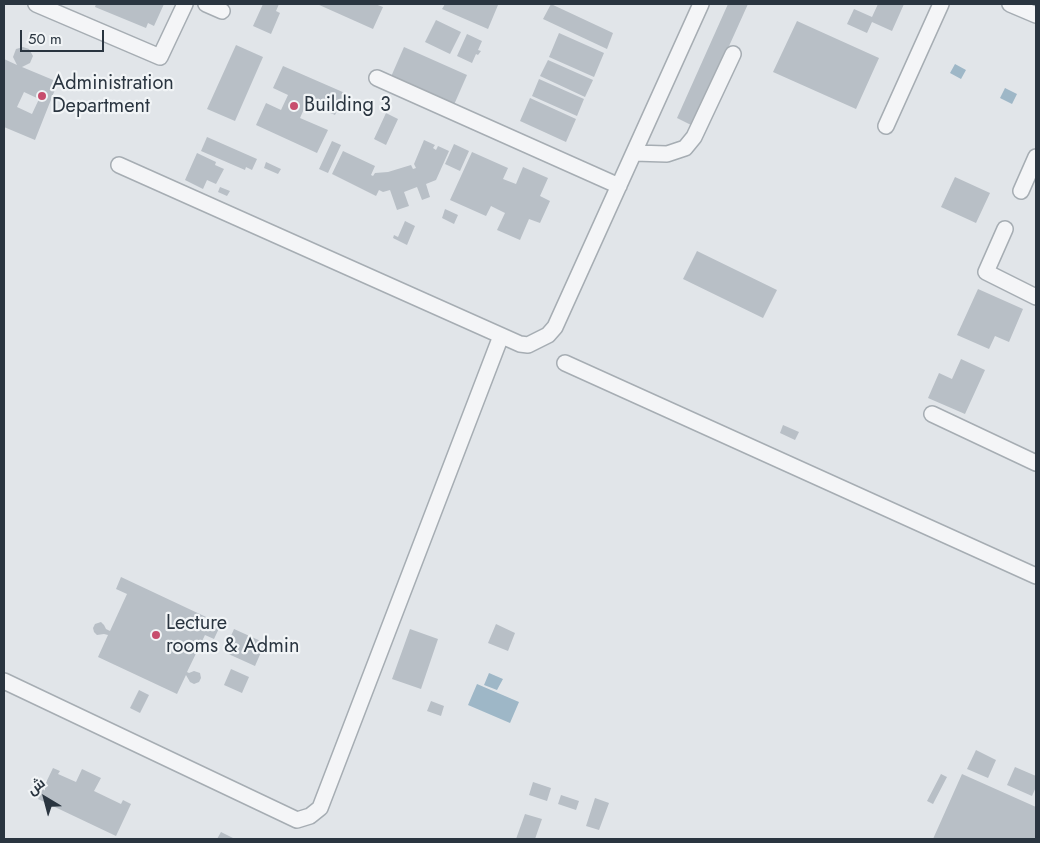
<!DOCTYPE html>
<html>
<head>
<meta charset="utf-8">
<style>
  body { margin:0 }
  #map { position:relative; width:1040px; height:843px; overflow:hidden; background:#e1e5e9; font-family:Jost,Cairo,sans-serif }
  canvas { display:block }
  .frame { position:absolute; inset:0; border:5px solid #2a3540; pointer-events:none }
  .north { position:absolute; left:20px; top:773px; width:50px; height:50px; -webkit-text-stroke:4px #f1f4f6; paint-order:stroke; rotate:323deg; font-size:14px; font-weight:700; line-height:20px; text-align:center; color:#2a3540 }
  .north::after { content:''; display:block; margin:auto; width:18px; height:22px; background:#2a3540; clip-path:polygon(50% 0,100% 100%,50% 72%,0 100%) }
  .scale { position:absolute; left:20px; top:30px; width:84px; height:22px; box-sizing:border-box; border:2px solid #2a3540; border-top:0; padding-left:6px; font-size:15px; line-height:18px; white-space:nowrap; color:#2a3540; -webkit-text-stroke:4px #f1f4f6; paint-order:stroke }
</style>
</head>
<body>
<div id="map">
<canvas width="1040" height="843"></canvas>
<div class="frame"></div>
<div class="north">ش</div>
<div class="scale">50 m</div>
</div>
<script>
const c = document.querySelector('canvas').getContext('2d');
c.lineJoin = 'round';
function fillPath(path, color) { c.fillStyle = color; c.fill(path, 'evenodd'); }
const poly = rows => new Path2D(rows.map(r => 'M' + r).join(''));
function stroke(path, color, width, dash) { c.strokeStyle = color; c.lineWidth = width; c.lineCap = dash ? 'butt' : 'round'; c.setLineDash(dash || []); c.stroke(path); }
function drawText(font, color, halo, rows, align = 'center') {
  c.font = font + ' Jost,sans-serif'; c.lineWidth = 4.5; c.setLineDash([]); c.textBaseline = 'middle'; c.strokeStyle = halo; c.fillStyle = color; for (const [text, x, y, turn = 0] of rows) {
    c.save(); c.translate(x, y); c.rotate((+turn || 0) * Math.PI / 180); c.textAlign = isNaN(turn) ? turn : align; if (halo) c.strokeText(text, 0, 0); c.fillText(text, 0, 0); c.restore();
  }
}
fillPath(poly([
  [955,64,966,70,961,79,950,73],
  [1005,88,1017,94,1012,104,1000,98],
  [489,673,503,679,497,690,484,685],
  [477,684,519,702,510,723,468,705]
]), '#9eb7c7');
fillPath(poly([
  [96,4,135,5,164,4,154,26,148,23,146,28,95,7],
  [263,4,279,4,276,11,280,13,271,34,253,26],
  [317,4,375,4,383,7,373,29],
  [445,4,494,4,498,5,488,29,442,9],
  [551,4,613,33,607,49,543,19],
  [728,4,748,4,693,126,677,118],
  [878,4,904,4,892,31,872,22,867,33,847,24,854,9,872,17],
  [436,20,461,32,450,54,425,42],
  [797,21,879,58,856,109,773,72],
  [559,33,604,53,594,77,549,57],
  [467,34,482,41,478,50,481,51,478,55,476,54,472,63,457,56],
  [236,45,263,57,235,121,207,109],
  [23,47,29,49,33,56,30,63,22,67,58,82,35,140,4,127,4,59,17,65,13,57,16,49],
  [24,92,39,99,32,114,17,107],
  [404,47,467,75,453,107,390,79],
  [548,60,593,80,585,97,540,76],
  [283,66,345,93,335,115,307,102,300,118,328,130,317,153,256,125,266,103,281,110,288,95,273,88],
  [539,79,584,99,577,116,532,96],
  [530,98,576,119,566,142,520,121],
  [386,113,398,119,386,145,374,139],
  [207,137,257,159,252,170,246,167,245,170,201,151],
  [424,140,435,145,433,148,436,150,438,146,449,151,436,180,426,184,430,197,422,200,417,187,404,192,409,206,397,210,390,190,383,192,379,190,376,196,332,174,343,151,375,166,371,175,373,176,375,173,388,172,411,165,413,169,416,168,414,164],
  [332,141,341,145,328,173,319,169],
  [454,144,469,151,460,171,445,164],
  [472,152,508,168,503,179,516,184,523,167,548,178,540,196,550,201,540,223,529,219,520,240,497,230,505,213,491,206,486,216,450,200],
  [197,153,216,162,215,165,224,169,216,184,207,180,203,189,185,180],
  [266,162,281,169,278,174,264,168],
  [955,177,990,193,976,223,941,207],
  [220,187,230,191,227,196,218,192],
  [445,209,458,215,454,224,442,218],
  [405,221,415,226,407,245,393,238,394,235,398,237],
  [697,251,777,290,763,318,683,279],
  [978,289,1023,309,1009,342,995,336,989,349,957,335],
  [961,359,985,370,965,414,928,398,939,373,952,379],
  [783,425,799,432,795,440,780,433],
  [121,577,221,624,214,639,205,635,187,672,189,673,194,671,200,673,201,678,199,682,194,684,190,682,186,675,177,694,98,657,108,635,104,634,97,635,94,632,93,628,95,624,101,622,104,625,106,629,110,631,127,594,116,589],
  [496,624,515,633,508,651,488,643],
  [234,629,265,643,255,666,224,652],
  [410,629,438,639,421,689,392,679],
  [231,669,249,677,242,693,224,685],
  [139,690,149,695,140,713,130,708],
  [431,701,444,706,441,716,427,711],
  [976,750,996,760,988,778,967,769],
  [1015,767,1036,776,1036,787,1032,796,1007,785],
  [53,768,60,771,58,774,76,782,82,769,101,778,94,791,121,804,123,800,131,804,116,836,38,799],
  [941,774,947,777,933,804,927,801],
  [962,774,1036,807,1036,839,933,839],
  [533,782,551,788,547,801,529,795],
  [561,795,579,801,576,810,558,804],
  [595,798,609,803,599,830,586,826],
  [525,814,542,819,535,839,516,839],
  [221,832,235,839,217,839]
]), '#b8bfc6');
const minor = poly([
  [36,4,160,57,185,4],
  [206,4,222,11],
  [1010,4,1036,15],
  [377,78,619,186],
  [886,126,941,4],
  [634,153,667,154,685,148,694,137,733,54],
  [119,165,520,344,528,345,548,335,555,327,701,4],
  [1021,191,1036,157],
  [1005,229,986,272,1036,297],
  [565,363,1036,576],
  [932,414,1036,463],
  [4,681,297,820,310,816,320,808,501,336]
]);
stroke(minor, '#a6adb3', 18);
stroke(minor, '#f4f5f7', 15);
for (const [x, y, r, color] of [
  [42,96,5,"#c74d6d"],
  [294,106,5,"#c74d6d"],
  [156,635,5,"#c74d6d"]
]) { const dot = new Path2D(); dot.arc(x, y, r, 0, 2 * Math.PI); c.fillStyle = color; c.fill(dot); stroke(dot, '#f1f4f6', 2); }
drawText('20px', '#2a3540', '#f1f4f6', [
  ["Administration",52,84],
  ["Department",52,107],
  ["Building 3",304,106],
  ["Lecture",166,624],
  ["rooms & Admin",166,647]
], 'left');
</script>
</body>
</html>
